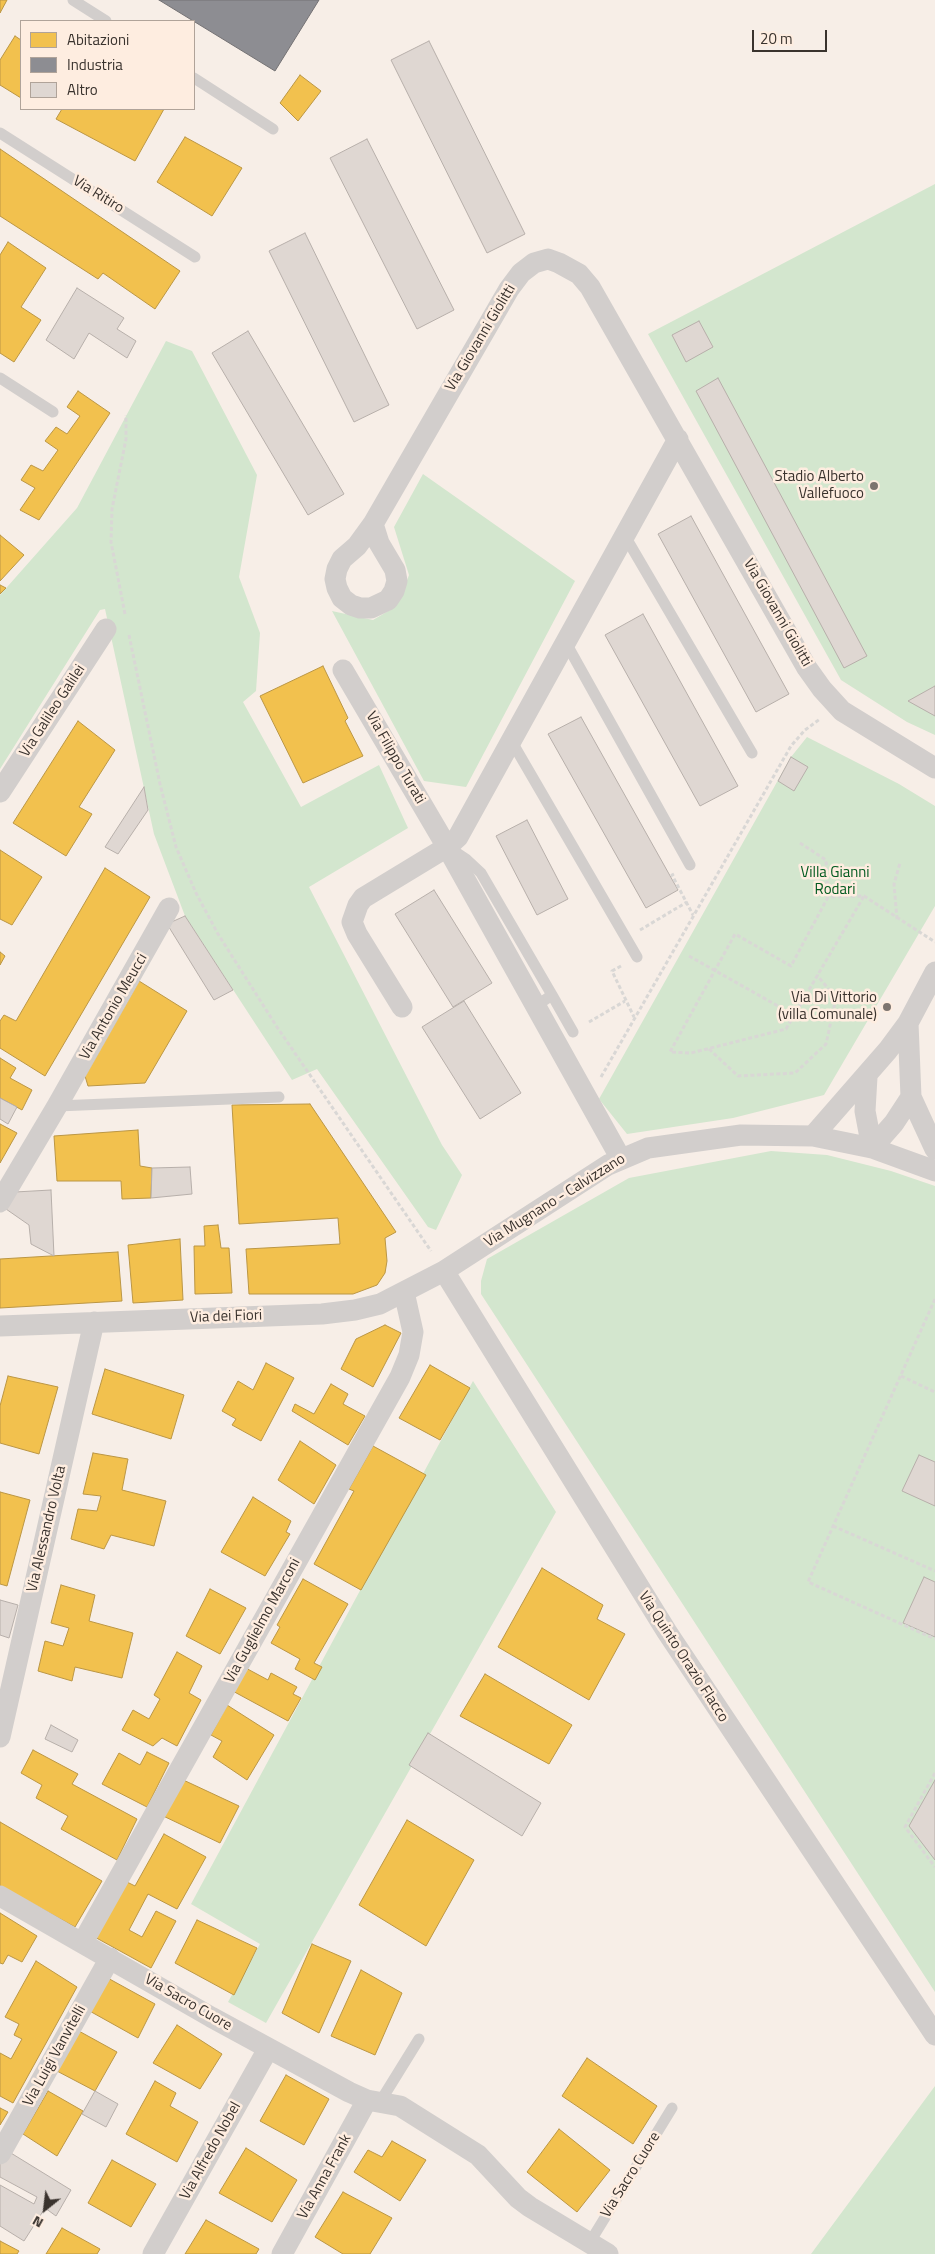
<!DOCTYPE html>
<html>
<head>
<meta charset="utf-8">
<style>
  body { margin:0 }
  #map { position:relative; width:935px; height:2254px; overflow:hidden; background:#f7eee7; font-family:"Titillium Web",sans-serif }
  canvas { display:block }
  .legend { position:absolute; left:20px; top:20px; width:175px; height:90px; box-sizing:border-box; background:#feede0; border:1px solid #b0a399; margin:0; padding:6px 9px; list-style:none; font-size:15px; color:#3a332e }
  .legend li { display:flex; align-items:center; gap:10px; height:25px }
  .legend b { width:25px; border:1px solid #b0a399 }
  .north { position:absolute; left:20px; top:2184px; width:50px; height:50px; -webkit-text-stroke:4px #feede0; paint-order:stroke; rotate:209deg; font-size:14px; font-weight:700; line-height:20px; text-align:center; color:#3a332e }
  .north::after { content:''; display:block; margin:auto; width:18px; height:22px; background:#3a332e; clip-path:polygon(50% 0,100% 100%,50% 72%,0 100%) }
  .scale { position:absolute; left:752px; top:30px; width:75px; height:22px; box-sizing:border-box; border:2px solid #3a332e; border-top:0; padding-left:6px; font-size:15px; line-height:18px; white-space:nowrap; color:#3a332e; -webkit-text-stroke:4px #feede0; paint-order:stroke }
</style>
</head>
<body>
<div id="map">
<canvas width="935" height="2254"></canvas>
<ul class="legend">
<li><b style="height:14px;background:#f2c14e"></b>Abitazioni</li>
<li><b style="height:14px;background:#8d8d92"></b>Industria</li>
<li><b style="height:14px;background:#dfd7d2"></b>Altro</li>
</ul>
<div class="north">N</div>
<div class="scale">20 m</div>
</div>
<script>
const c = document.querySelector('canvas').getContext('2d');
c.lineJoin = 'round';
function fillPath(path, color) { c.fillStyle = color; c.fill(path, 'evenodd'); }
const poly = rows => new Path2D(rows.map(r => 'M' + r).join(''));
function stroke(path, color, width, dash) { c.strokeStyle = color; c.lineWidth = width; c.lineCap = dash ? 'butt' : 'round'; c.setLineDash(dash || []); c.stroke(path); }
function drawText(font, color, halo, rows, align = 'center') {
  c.font = font + ' "Titillium Web",sans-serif'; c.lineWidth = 5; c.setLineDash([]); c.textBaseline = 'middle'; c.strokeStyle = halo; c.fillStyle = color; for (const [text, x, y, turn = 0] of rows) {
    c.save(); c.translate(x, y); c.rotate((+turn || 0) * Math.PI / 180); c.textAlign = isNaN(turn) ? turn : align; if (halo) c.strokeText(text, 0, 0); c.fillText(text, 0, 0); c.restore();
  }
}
fillPath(poly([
  [935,184,935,735,907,722,841,680,648,334],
  [166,341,192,351,257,475,239,577,260,633,256,691,243,702,301,807,379,765,408,828,309,887,442,1145,462,1175,436,1230,428,1227,317,1069,292,1080,185,916,154,834,105,609,100,610,0,769,0,595,77,508],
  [423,474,575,581,466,787,424,781,332,611,373,620,390,610,402,594,409,575,394,527],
  [807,737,899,784,935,806,935,906,824,1095,733,1118,627,1134,599,1099,791,757],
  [771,1151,827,1155,891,1171,935,1186,935,1992,481,1294,481,1281,487,1259,629,1178],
  [473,1381,556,1512,266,2023,228,2002,260,1944,191,1904],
  [935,2086,935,2254,811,2254]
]), '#d3e6ce');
const homes = poly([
  [0,0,7,0,0,13,0,0],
  [15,36,21,40,21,98,0,85,0,60,15,36],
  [300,75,321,91,298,121,280,103,300,75],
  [62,109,164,109,135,161,56,119,62,109],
  [185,137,242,168,212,216,157,182,185,137],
  [0,149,180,271,155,309,103,273,98,279,0,216,0,149],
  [8,242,46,268,21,307,41,320,14,362,0,353,0,255,8,242],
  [78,391,110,413,39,520,20,510,35,488,21,480,31,465,43,471,58,450,45,441,56,427,67,434,80,416,67,407,78,391],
  [0,535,24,555,0,581,0,535],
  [0,585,6,588,0,594,0,585],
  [323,666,348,718,345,721,363,756,303,783,260,696,323,666],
  [78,721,115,750,79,807,92,814,66,856,13,823,78,721],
  [0,850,42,877,12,925,0,919,0,850],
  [105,868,150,897,45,1076,0,1048,0,1021,4,1015,16,1021,105,868],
  [0,952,5,956,0,965,0,952],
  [139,981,187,1011,145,1083,88,1086,85,1076,139,981],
  [0,1058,16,1068,10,1078,32,1090,22,1110,0,1098,0,1058],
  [310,1104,396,1232,385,1238,387,1261,385,1273,377,1285,353,1294,249,1294,246,1249,340,1244,338,1218,239,1224,232,1105,310,1104],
  [0,1124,17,1133,0,1163,0,1124],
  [138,1130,140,1166,152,1168,151,1198,122,1199,121,1181,57,1181,54,1136,138,1130],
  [218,1225,221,1248,229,1248,232,1293,195,1294,194,1246,205,1246,204,1226,218,1225],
  [180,1239,183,1300,133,1303,128,1245,180,1239],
  [118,1252,122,1301,0,1308,0,1259,118,1252],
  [385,1325,401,1333,373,1387,341,1369,356,1339,385,1325],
  [266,1363,294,1378,261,1441,232,1425,236,1419,222,1411,238,1381,253,1390,266,1363],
  [430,1365,470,1388,440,1440,399,1418,430,1365],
  [105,1369,184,1395,171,1439,92,1414,105,1369],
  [8,1376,58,1387,39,1454,0,1443,0,1406,8,1376],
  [331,1384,348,1394,343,1404,365,1416,348,1445,292,1411,295,1404,314,1414,331,1384],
  [300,1441,336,1465,314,1504,278,1480,300,1441],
  [373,1446,426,1475,361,1590,314,1564,354,1491,349,1489,373,1446],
  [93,1453,128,1459,122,1490,166,1501,154,1546,111,1535,104,1549,71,1539,78,1509,97,1511,101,1496,83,1494,93,1453],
  [0,1492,30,1500,7,1586,0,1584,0,1492],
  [253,1497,291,1521,286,1532,290,1534,265,1576,221,1552,253,1497],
  [542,1568,603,1605,597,1619,625,1634,589,1700,498,1647,542,1568],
  [303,1579,348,1604,314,1663,322,1667,315,1680,295,1669,300,1659,271,1643,280,1627,277,1625,303,1579],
  [61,1585,95,1595,89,1621,133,1633,122,1678,75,1667,72,1681,38,1671,45,1641,63,1646,69,1628,51,1623,61,1585],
  [210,1589,246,1608,220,1654,186,1636,210,1589],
  [177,1652,202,1666,189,1693,201,1700,177,1746,162,1738,153,1746,122,1730,133,1710,149,1719,160,1699,154,1695,177,1652],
  [242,1666,268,1680,271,1673,297,1687,293,1694,301,1698,288,1721,229,1689,242,1666],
  [485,1674,572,1725,549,1764,460,1716,485,1674],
  [227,1705,274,1735,247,1780,213,1757,222,1741,211,1735,227,1705],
  [33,1750,78,1774,72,1784,137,1819,117,1860,61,1829,68,1816,36,1798,42,1785,21,1773,33,1750],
  [147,1752,169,1763,147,1807,102,1784,119,1753,140,1765,147,1752],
  [179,1778,239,1806,220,1843,159,1814,179,1778],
  [407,1820,474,1860,426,1946,359,1905,407,1820],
  [0,1822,102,1881,75,1927,0,1886,0,1822],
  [164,1834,206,1857,177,1909,148,1894,129,1930,142,1937,156,1911,176,1921,151,1968,91,1935,121,1879,135,1886,164,1834],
  [0,1913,37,1936,22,1962,8,1955,3,1964,0,1963,0,1913],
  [197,1920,257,1948,234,1995,175,1963,197,1920],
  [312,1944,351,1961,319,2033,282,2013,312,1944],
  [36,1961,77,1987,13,2103,0,2096,0,2053,11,2059,22,2039,14,2035,19,2024,5,2017,36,1961],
  [361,1970,402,1993,375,2055,331,2036,361,1970],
  [104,1976,155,2004,138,2038,86,2009,104,1976],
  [177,2025,222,2054,200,2089,153,2063,177,2025],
  [77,2030,117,2052,95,2091,55,2070,77,2030],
  [587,2058,657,2106,633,2144,562,2096,587,2058],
  [286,2075,329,2099,304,2145,260,2121,286,2075],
  [155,2081,176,2093,170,2106,198,2122,177,2162,126,2134,155,2081],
  [48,2091,83,2111,57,2156,23,2134,48,2091],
  [0,2108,8,2112,0,2125,0,2108],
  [559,2129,610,2170,577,2212,527,2172,559,2129],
  [392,2141,426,2160,400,2201,354,2172,368,2150,382,2157,392,2141],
  [246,2148,297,2180,272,2222,219,2193,246,2148],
  [112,2160,156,2184,131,2227,88,2203,112,2160],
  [343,2192,392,2218,370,2254,343,2254,315,2237,343,2192],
  [206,2220,259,2249,256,2254,185,2254,206,2220],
  [62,2228,100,2249,97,2254,46,2254,62,2228],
  [0,2241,19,2251,17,2254,0,2254,0,2241]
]);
fillPath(homes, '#f2c14e');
stroke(homes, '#bb9644', 1);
const industry = poly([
  [159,0,319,0,275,71,159,0]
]);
fillPath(industry, '#8d8d92');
stroke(industry, '#747274', 1);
const building = poly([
  [429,41,525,234,487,253,391,60,429,41],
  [367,139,454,310,417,329,330,158,367,139],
  [305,233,389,405,354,422,269,251,305,233],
  [77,288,124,318,117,329,136,341,127,358,89,333,74,359,46,340,77,288],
  [699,321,713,347,686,362,672,335,699,321],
  [248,331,344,494,308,515,212,353,248,331],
  [718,378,867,656,844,668,696,391,718,378],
  [691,516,789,694,756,712,658,534,691,516],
  [643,614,738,786,700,806,605,635,643,614],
  [935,686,935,716,908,701,935,686],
  [581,717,678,890,646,908,548,734,581,717],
  [791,757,808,767,794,791,778,781,791,757],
  [144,787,148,810,118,854,105,847,144,787],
  [527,820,568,899,537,915,496,836,527,820],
  [434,890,492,983,453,1007,395,914,434,890],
  [185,916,233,990,214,1000,167,924,185,916],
  [464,1001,521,1093,480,1119,422,1027,464,1001],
  [0,1098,17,1107,8,1124,0,1119,0,1098],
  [190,1167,192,1194,151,1198,152,1168,190,1167],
  [51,1190,54,1256,31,1244,29,1225,6,1209,15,1192,51,1190],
  [919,1455,935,1462,935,1506,902,1491,919,1455],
  [924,1577,935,1582,935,1637,903,1623,924,1577],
  [0,1600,18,1605,9,1638,0,1635,0,1600],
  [51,1725,78,1740,72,1752,45,1739,51,1725],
  [428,1733,541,1803,522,1836,409,1765,428,1733],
  [935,1780,935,1860,909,1826,935,1780],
  [95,2091,118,2104,106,2127,82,2114,95,2091],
  [6,2150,71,2190,56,2216,45,2208,24,2241,0,2226,0,2185,34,2204,37,2197,0,2177,0,2161,6,2150]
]);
fillPath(building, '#dfd7d2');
stroke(building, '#b7afaa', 1);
stroke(poly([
  [125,614,111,542,112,509,126,439,126,415],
  [129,635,160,784,176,847,196,893,218,934,277,1027,431,1251],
  [800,843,826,860,828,897,864,896,935,942],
  [674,874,672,875,693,915],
  [828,897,791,966,735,934,670,1052,691,1053,786,1029,864,896],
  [897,919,894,884,900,863],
  [640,930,687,902],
  [689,956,794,1015],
  [621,966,612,971,634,1017],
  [589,1022,625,1001],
  [709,1049,738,1076,795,1073,826,1044,836,998,817,975],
  [601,1077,791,746,805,730,820,719],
  [935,1299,808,1582,935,1639],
  [901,1376,935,1392],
  [833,1526,935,1571],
  [935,1773,905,1827,935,1867]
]), '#d9d7d5', 3, [4, 2.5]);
stroke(poly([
  [73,0,106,21],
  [194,78,273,129],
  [0,133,195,257],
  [0,378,53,412],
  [625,536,752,753],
  [566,643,690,865],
  [512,742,637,957],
  [454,851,466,859,481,873,552,995,536,1006],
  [552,995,573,1032],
  [57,1106,279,1097],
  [380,2102,419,2039],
  [590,2242,672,2108]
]), '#d2cecc', 11);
stroke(poly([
  [373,524,379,543,395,570,397,581,394,591,388,600,371,608,360,608,351,605,342,598,337,588,335,579,337,569,342,559,357,546,373,524,509,289,521,273,534,263,548,259,559,263,579,274,590,287,807,668,822,689,842,711,935,768],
  [343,670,447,847,621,1159],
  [0,792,106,629],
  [402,1007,357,934,352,922,358,905,363,898,447,847,458,837,678,439],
  [908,1023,911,1097,935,1149],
  [867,1077,865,1111,872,1148],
  [813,1136,888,1050,908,1023,935,972],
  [872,1148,894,1123,911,1097],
  [0,1202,57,1106,169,908],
  [444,1271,667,1632,935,2035],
  [0,1326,322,1314,355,1310,380,1304,444,1271,608,1165,648,1148,741,1135,813,1136,872,1148,935,1171],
  [0,1737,94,1322],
  [0,1896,211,2017,349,2092,367,2100,400,2106,478,2155,518,2198,530,2207,608,2254],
  [83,1942,400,1377,409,1355,413,1332,404,1292],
  [0,2154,110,1958],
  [153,2254,268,2049],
  [282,2254,367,2100]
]), '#d2cecc', 21);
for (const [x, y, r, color] of [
  [874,486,5,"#7c746f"],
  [887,1007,5,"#7c746f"]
]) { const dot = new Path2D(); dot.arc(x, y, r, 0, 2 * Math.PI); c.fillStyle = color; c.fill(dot); stroke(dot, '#feede0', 2); }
drawText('15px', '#3a332e', '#feede0', [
  ["Via Ritiro",98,195,32],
  ["Via Giovanni Giolitti",481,338,-59],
  ["Via Giovanni Giolitti",777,613,60],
  ["Via Galileo Galilei",53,711,-57],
  ["Via Filippo Turati",395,758,60],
  ["Via Antonio Meucci",114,1007,-60],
  ["Via Mugnano - Calvizzano",555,1201,-32],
  ["Via dei Fiori",226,1317,-2],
  ["Via Alessandro Volta",47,1529,-77],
  ["Via Guglielmo Marconi",263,1621,-61],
  ["Via Quinto Orazio Flacco",683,1657,57],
  ["Via Sacro Cuore",188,2003,30],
  ["Via Luigi Vanvitelli",55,2056,-61],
  ["Via Alfredo Nobel",211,2151,-61],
  ["Via Sacro Cuore",631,2175,-58],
  ["Via Anna Frank",325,2177,-61]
]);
drawText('15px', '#3a332e', '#feede0', [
  ["Stadio Alberto",864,477],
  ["Vallefuoco",864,494],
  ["Via Di Vittorio",877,998],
  ["(villa Comunale)",877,1015]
], 'right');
drawText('15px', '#005a1f', '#feede0', [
  ["Villa Gianni",835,873],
  ["Rodari",835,890]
]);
</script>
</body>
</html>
